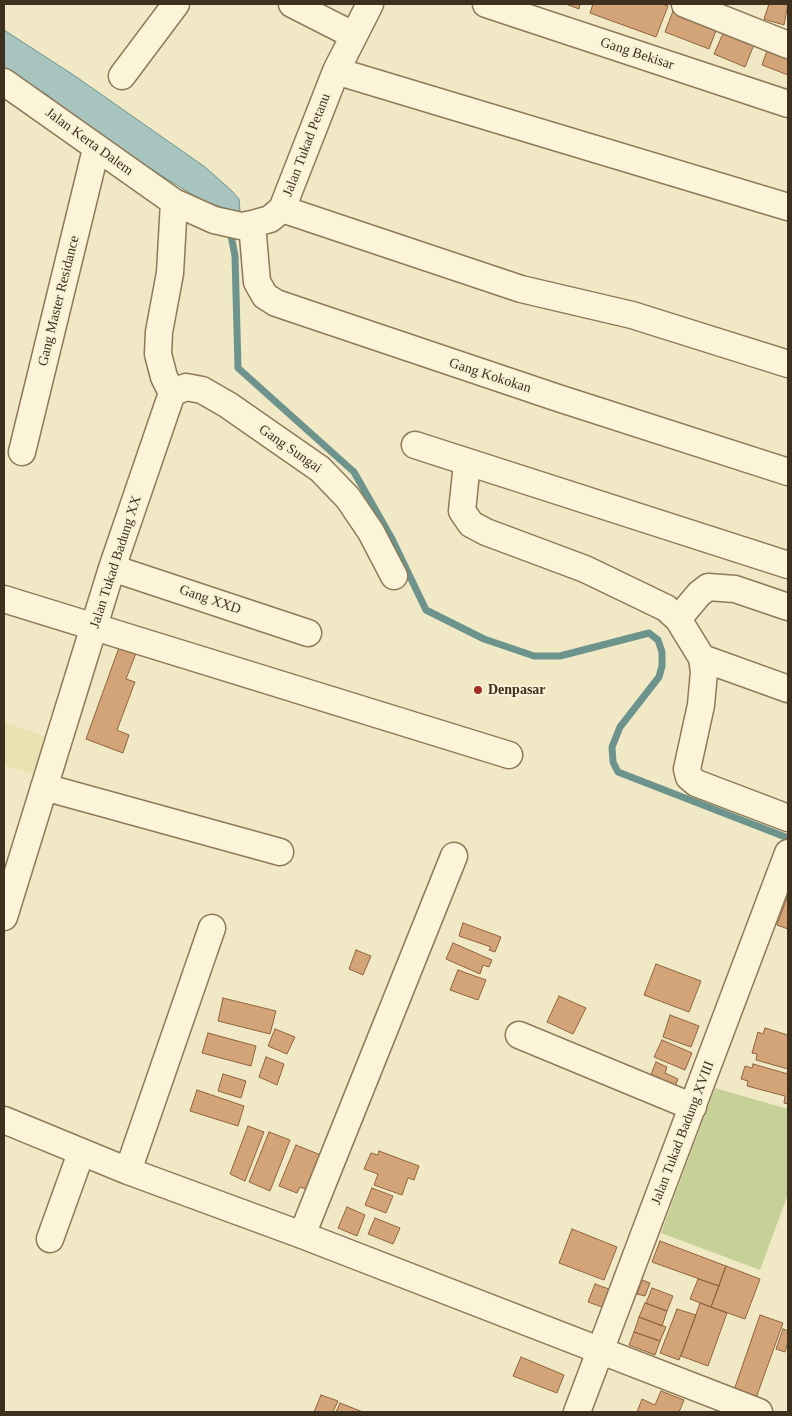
<!DOCTYPE html>
<html>
<head>
<meta charset="utf-8">
<style>
  body { margin:0 }
  #map { position:relative; width:792px; height:1416px; overflow:hidden; background:#f1e8c5; font-family:Georgia,serif }
  canvas { display:block }
  .frame { position:absolute; inset:0; border:5px solid #3d301e; pointer-events:none }
</style>
</head>
<body>
<div id="map">
<canvas width="792" height="1416"></canvas>
<div class="frame"></div>
</div>
<script>
const c = document.querySelector('canvas').getContext('2d');
c.lineJoin = 'round';
function fillPath(path, color) { c.fillStyle = color; c.fill(path, 'evenodd'); }
const poly = rows => new Path2D(rows.map(r => 'M' + r).join(''));
function stroke(path, color, width, dash) { c.strokeStyle = color; c.lineWidth = width; c.lineCap = dash ? 'butt' : 'round'; c.setLineDash(dash || []); c.stroke(path); }
function drawText(font, color, halo, rows, align = 'center') {
  c.font = font + ' Georgia,serif'; c.lineWidth = 4; c.setLineDash([]); c.textBaseline = 'middle'; c.strokeStyle = halo; c.fillStyle = color; for (const [text, x, y, turn = 0] of rows) {
    c.save(); c.translate(x, y); c.rotate((+turn || 0) * Math.PI / 180); c.textAlign = isNaN(turn) ? turn : align; if (halo) c.strokeText(text, 0, 0); c.fillText(text, 0, 0); c.restore();
  }
}
fillPath(poly([
  [4,722,47,737,35,775,4,765]
]), '#e8e3b1');
fillPath(poly([
  [715,1088,788,1109,788,1194,760,1270,661,1233]
]), '#c6d197');
const water = poly([
  [4,30,75,76,205,167,232,191,239,199,240,211,233,211,201,200,143,164,64,109,49,96,4,68,4,30]
]);
fillPath(water, '#a7c5be');
stroke(water, '#6c948d', 1);
stroke(poly([
  [230,230,235,256,238,368,354,472,392,539,426,610,484,639,534,656,560,656,649,633,658,640,662,652,662,666,659,677,620,727,612,747,613,762,618,772,788,838]
]), '#6c948d', 7);
const building = poly([
  [566,4,580,4,579,9,566,4],
  [593,4,662,4,668,6,656,37,590,13,593,4],
  [769,4,788,4,784,25,764,19,769,4],
  [673,11,717,28,709,49,665,32,673,11],
  [725,29,755,42,745,67,714,54,725,29],
  [769,45,788,52,788,75,762,65,769,45],
  [121,642,138,648,126,679,135,682,117,730,129,735,123,753,86,739,121,642],
  [788,894,788,929,777,925,788,894],
  [463,923,501,937,495,952,489,950,491,947,459,936,463,923],
  [453,943,492,960,489,967,483,965,480,974,446,959,453,943],
  [356,950,371,956,363,975,349,969,356,950],
  [656,964,701,981,689,1012,644,995,656,964],
  [458,970,486,980,478,1000,450,990,458,970],
  [559,996,586,1008,573,1034,547,1022,559,996],
  [223,998,276,1011,270,1034,218,1021,223,998],
  [670,1015,699,1026,691,1047,663,1037,670,1015],
  [765,1028,788,1035,788,1069,756,1060,757,1054,752,1053,758,1032,763,1034,765,1028],
  [275,1029,295,1037,287,1054,268,1046,275,1029],
  [208,1033,256,1046,251,1066,202,1053,208,1033],
  [662,1040,692,1053,685,1070,654,1057,662,1040],
  [266,1057,284,1064,277,1085,259,1077,266,1057],
  [656,1062,667,1067,665,1073,678,1079,674,1089,649,1079,656,1062],
  [753,1064,788,1074,788,1104,784,1103,785,1096,747,1086,748,1081,741,1079,745,1066,752,1068,753,1064],
  [223,1074,246,1081,241,1098,218,1091,223,1074],
  [197,1090,244,1106,238,1126,190,1111,197,1090],
  [248,1126,264,1132,245,1181,230,1174,248,1126],
  [269,1132,290,1140,270,1191,249,1182,269,1132],
  [296,1145,328,1158,314,1192,300,1187,297,1193,279,1186,296,1145],
  [379,1151,419,1166,414,1180,408,1178,402,1195,374,1185,378,1174,364,1169,371,1153,378,1155,379,1151],
  [372,1188,393,1196,386,1213,365,1205,372,1188],
  [347,1207,365,1215,357,1236,338,1228,347,1207],
  [375,1218,400,1228,393,1244,368,1234,375,1218],
  [572,1229,617,1247,604,1280,559,1263,572,1229],
  [660,1241,726,1266,719,1286,652,1262,660,1241],
  [726,1266,760,1279,745,1319,711,1307,726,1266],
  [698,1279,719,1286,711,1307,690,1299,698,1279],
  [642,1280,650,1283,645,1296,637,1294,642,1280],
  [595,1284,609,1289,602,1307,588,1302,595,1284],
  [652,1288,673,1296,667,1311,646,1303,652,1288],
  [645,1303,667,1311,662,1326,639,1317,645,1303],
  [700,1303,727,1313,708,1366,681,1356,700,1303],
  [677,1309,696,1315,679,1360,660,1353,677,1309],
  [760,1315,783,1323,756,1398,734,1390,760,1315],
  [639,1317,666,1327,660,1341,634,1332,639,1317],
  [783,1329,788,1331,788,1342,785,1352,776,1349,783,1329],
  [634,1332,660,1341,655,1355,629,1345,634,1332],
  [521,1357,564,1375,557,1393,513,1376,521,1357],
  [661,1391,684,1400,679,1412,637,1412,642,1399,655,1405,661,1391],
  [321,1395,338,1401,333,1412,314,1412,321,1395],
  [340,1403,363,1412,336,1412,340,1403]
]);
fillPath(building, '#d2a478');
stroke(building, '#8f643d', 1);
const minor = poly([
  [292,4,353,35],
  [486,4,788,104],
  [685,4,788,45],
  [336,71,788,207],
  [122,76,176,4],
  [4,82,174,202,214,220,241,226,252,224,270,219,282,209,336,71,370,4],
  [282,209,521,289,632,315,788,364],
  [252,224,257,282,265,296,276,303,558,398,788,472],
  [172,393,186,387,202,390,228,405,320,469,348,498,371,532,394,576],
  [415,445,788,565],
  [22,452,96,149],
  [467,463,462,511,471,524,486,532,585,569,666,608,678,619,702,658,704,672,701,705,687,769,689,777,696,783,788,818],
  [112,568,308,633],
  [4,599,509,755],
  [678,619,699,594,708,587,735,589,788,607],
  [702,658,788,689],
  [44,787,280,852],
  [4,917,112,568,172,393,164,377,158,354,159,332,170,273,174,202],
  [519,1035,693,1107],
  [4,1120,128,1171,302,1235,759,1412],
  [128,1171,212,928],
  [302,1235,454,856],
  [50,1239,81,1153],
  [577,1412,788,853]
]);
stroke(minor, '#8e7959', 29);
stroke(minor, '#fbf4d9', 26);
for (const [x, y, r, color] of [
  [478,690,5,"#a22d24"]
]) { const dot = new Path2D(); dot.arc(x, y, r, 0, 2 * Math.PI); c.fillStyle = color; c.fill(dot); stroke(dot, '#f8f1d5', 2); }
drawText('14px', '#3d301e', '#f8f1d5', [
  ["Gang Bekisar",637,54,18],
  ["Jalan Kerta Dalem",89,142,36],
  ["Jalan Tukad Petanu",307,145,-69],
  ["Gang Master Residance",59,301,-76],
  ["Gang Kokokan",490,376,18],
  ["Gang Sungai",290,449,35],
  ["Jalan Tukad Badung XX",116,562,-72],
  ["Gang XXD",210,600,19],
  ["Jalan Tukad Badung XVIII",683,1133,-69]
]);
drawText('bold 14px', '#3d301e', '#f8f1d5', [
  ["Denpasar",488,690]
], 'left');
</script>
</body>
</html>
